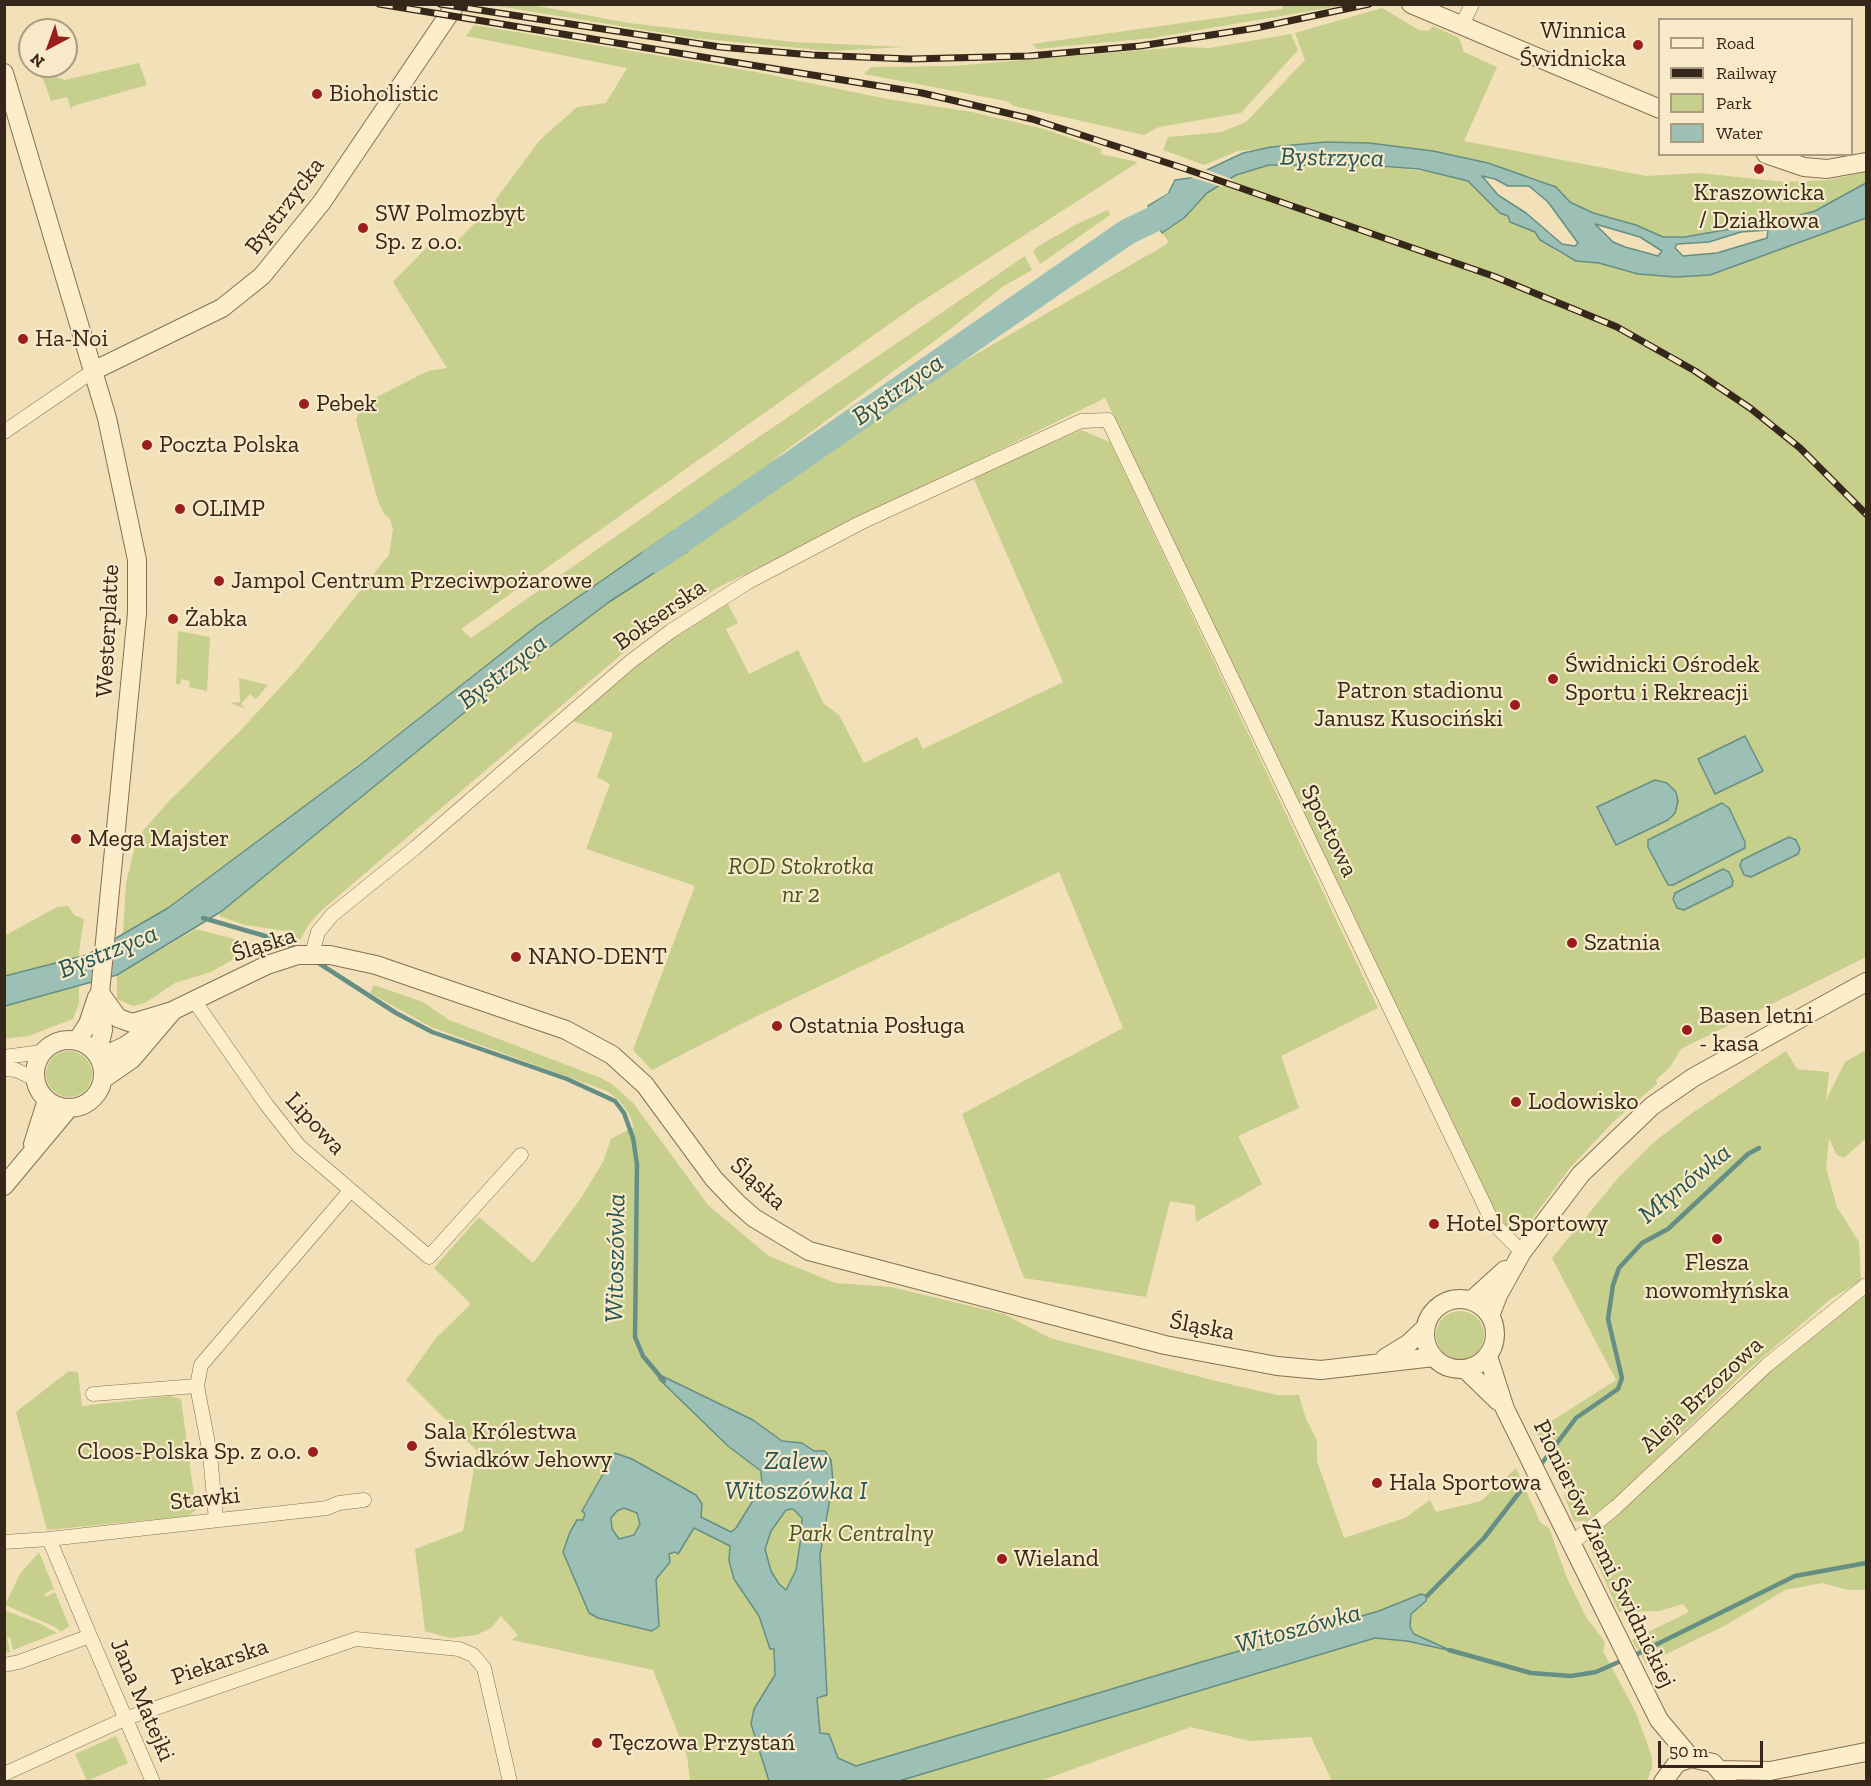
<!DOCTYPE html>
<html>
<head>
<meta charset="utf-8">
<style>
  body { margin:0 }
  #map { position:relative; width:1871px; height:1786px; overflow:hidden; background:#f1e0b8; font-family:"Zilla Slab",serif }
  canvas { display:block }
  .frame { position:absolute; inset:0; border:6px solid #352719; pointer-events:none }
  .legend { position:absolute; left:1658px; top:18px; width:195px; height:138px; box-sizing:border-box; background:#f8eac8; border:2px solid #aa9c82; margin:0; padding:8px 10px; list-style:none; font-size:18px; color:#352719 }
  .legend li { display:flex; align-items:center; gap:12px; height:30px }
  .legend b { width:30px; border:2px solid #aa9c82 }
  .north { position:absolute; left:18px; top:18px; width:60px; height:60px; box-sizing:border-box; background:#f8eac8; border:2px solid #aa9c82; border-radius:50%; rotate:221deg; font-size:16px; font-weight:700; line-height:24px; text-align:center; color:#352719 }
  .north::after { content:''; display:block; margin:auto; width:21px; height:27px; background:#9b1e1e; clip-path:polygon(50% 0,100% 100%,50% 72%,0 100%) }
  .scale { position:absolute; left:1658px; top:1741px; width:105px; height:27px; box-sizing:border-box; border:3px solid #352719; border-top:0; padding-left:8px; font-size:18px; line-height:21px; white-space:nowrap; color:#352719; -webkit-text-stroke:4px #f8eac8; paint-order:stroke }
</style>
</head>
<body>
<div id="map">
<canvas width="1871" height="1786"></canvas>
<div class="frame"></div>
<ul class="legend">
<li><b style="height:8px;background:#fcedcb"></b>Road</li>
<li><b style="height:8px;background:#352719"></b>Railway</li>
<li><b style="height:16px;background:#c7cf8c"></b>Park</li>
<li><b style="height:16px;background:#9dc0b6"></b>Water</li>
</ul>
<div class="north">N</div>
<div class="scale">50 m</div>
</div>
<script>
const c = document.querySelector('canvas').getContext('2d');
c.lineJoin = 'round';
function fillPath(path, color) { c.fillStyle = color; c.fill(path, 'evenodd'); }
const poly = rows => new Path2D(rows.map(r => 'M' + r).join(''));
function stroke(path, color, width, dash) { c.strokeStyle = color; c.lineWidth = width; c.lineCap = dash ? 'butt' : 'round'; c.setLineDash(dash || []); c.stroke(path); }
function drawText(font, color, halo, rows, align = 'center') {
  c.font = font + ' "Zilla Slab",serif'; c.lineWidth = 4.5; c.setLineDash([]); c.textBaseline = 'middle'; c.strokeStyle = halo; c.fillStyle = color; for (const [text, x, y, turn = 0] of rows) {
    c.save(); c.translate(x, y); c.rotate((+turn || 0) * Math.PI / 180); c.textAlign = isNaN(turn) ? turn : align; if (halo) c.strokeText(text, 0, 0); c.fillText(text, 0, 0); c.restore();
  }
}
fillPath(poly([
  [485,4,532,5,629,23,793,42,905,47,830,51,694,38],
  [1283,5,1346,5,1152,38,1037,49,1032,44,1282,9],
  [1382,8,1419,30,1428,31,1433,26,1459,38,1464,52,1497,67,1464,141,1646,176,1700,173,1784,182,1828,180,1866,172,1866,183,1815,211,1781,220,1685,237,1663,237,1636,225,1593,213,1570,202,1556,187,1535,178,1433,151,1369,143,1326,142,1238,151,1204,165,1163,150,1168,137,1222,132,1246,122,1305,60,1295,33],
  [474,25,756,72,887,99,972,112,1044,129,1102,149,1100,154,1138,162,916,305,461,629,471,638,722,462,1025,256,1032,270,1002,287,948,331,777,457,764,470,538,625,261,840,168,908,123,934,126,883,137,838,168,802,240,731,299,667,389,555,393,529,390,519,384,514,378,501,356,420,359,412,373,399,428,371,447,368,393,282,429,245,448,250,487,211,540,140,577,107,606,103,627,68,466,36],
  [1291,34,1298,50,1241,113,1159,127,1144,135,1014,106,1006,101,864,74,871,67,952,66,1180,47,1209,48],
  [139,63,147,85,73,106,71,109,67,97,51,101,41,73,65,80],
  [1270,165,1367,165,1443,173,1468,181,1500,213,1508,216,1510,222,1535,232,1540,240,1559,253,1576,261,1599,263,1638,274,1676,277,1711,275,1866,218,1866,957,1681,1049,1670,1067,1656,1080,1657,1084,1613,1122,1569,1169,1529,1223,1513,1229,1504,1225,1498,1217,1105,398,719,587,649,631,323,909,309,924,300,940,286,931,245,925,219,916,222,911,476,703,609,602,688,551,933,379,1167,244,1168,241,1162,233,1184,218,1206,193,1236,175],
  [1108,210,1110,215,1040,264,1033,251,1037,247,1075,225],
  [1081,430,1110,442,1378,1008,1281,1056,1299,1108,1238,1136,1262,1184,1196,1222,1195,1205,1170,1201,1146,1297,1024,1278,962,1114,1123,1028,1059,872,755,1017,652,1070,633,1050,695,886,586,849,610,784,597,777,613,733,572,721,664,643,728,604,738,623,726,629,749,674,798,650,824,704,839,715,864,763,917,737,923,749,1063,682,973,477],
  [178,631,210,637,207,691,189,687,190,681,181,679,180,685,176,684],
  [239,678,268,685,256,699,250,694,241,704,246,709,231,703,240,702],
  [68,906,74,915,84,919,79,952,79,1003,73,1019,28,1036,5,1039,4,936,57,907],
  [196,929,264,947,232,960,211,972,175,983,145,1003,133,1006,117,999,117,975],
  [374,985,423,1002,449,1020,601,1078,612,1084,634,1104,708,1205,769,1256,835,1283,891,1287,1004,1314,1050,1338,1220,1382,1277,1395,1299,1395,1306,1419,1317,1440,1317,1461,1344,1538,1405,1518,1430,1500,1436,1512,1481,1501,1516,1468,1540,1522,1549,1528,1566,1576,1586,1617,1605,1642,1603,1651,1636,1713,1652,1757,1652,1768,1647,1781,1332,1781,1311,1737,1250,1741,1191,1727,1040,1781,690,1781,687,1756,653,1670,512,1640,518,1635,501,1616,491,1628,476,1635,450,1638,425,1631,415,1549,463,1531,477,1451,406,1380,436,1338,471,1304,434,1268,479,1217,533,1263,581,1198,603,1162,611,1139,634,1127,629,1114,619,1100,607,1091,431,1027,370,993],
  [1866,1050,1866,1138,1844,1158,1837,1155,1829,1139,1826,1168,1837,1207,1859,1242,1861,1281,1832,1298,1742,1375,1611,1502,1586,1521,1574,1521,1564,1495,1569,1493,1565,1483,1561,1484,1536,1431,1616,1380,1552,1258,1619,1177,1654,1142,1692,1113,1786,1051,1797,1069,1829,1072,1826,1100,1845,1062],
  '46 1074a23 23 0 1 1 46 0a23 23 0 1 1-46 0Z',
  [1866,1293,1866,1590,1848,1590,1822,1583,1785,1590,1726,1625,1646,1664,1632,1640,1689,1612,1683,1604,1659,1611,1619,1612,1589,1545,1599,1535,1601,1525,1803,1341],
  '1436 1335a24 24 0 1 1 48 0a24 24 0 1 1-48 0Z',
  [69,1371,78,1372,82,1406,170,1396,181,1399,196,1510,188,1516,47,1530,16,1412],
  [39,1552,54,1589,44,1594,46,1597,55,1592,69,1626,61,1632,55,1627,5,1605,20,1574],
  [4,1610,41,1624,57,1633,13,1650,10,1637,7,1638,10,1652,5,1653],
  [116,1736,128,1763,87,1781,75,1754]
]), '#c7cf8c');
const water = poly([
  [1326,142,1369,143,1433,151,1488,163,1556,187,1570,202,1593,213,1636,225,1663,237,1685,237,1781,220,1815,211,1866,183,1866,218,1710,275,1676,277,1638,274,1599,263,1576,261,1540,240,1535,232,1510,222,1508,216,1500,213,1468,181,1419,169,1367,165,1269,165,1236,175,1207,193,1184,218,1162,233,1148,206,1168,194,1175,180,1190,178,1243,153,1271,147,1326,142],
  [1482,176,1495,179,1508,186,1529,186,1548,202,1578,243,1575,246,1562,244,1526,213,1498,195,1482,176],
  [1595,224,1640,237,1662,251,1658,256,1625,247,1613,242,1595,224],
  [1768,230,1767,238,1717,253,1683,256,1675,248,1677,244,1709,242,1741,232,1768,230],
  [673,531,688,551,609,602,476,703,222,911,117,975,5,1006,5,976,87,955,168,908,361,764,538,625,673,531],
  [1745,736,1763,771,1715,794,1698,759,1745,736],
  [1655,780,1667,783,1676,792,1678,801,1675,813,1668,820,1616,845,1597,807,1655,780],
  [1722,803,1729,808,1745,842,1745,848,1673,885,1668,885,1648,847,1648,840,1722,803],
  [1789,837,1796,840,1800,849,1798,854,1751,877,1744,875,1740,866,1742,860,1789,837],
  [1723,869,1729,872,1733,881,1732,886,1684,910,1677,908,1673,899,1675,893,1723,869],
  [662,1376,753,1420,782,1441,802,1443,814,1451,825,1451,831,1460,833,1481,820,1555,827,1695,817,1698,820,1733,829,1734,838,1758,856,1766,1198,1663,1246,1649,1260,1650,1268,1643,1379,1611,1421,1594,1427,1596,1426,1601,1411,1614,1410,1627,1414,1634,1452,1651,1407,1641,1375,1638,899,1781,769,1781,751,1724,754,1709,775,1675,774,1649,770,1649,759,1616,734,1579,729,1561,730,1546,694,1528,678,1554,675,1552,669,1554,670,1562,656,1579,659,1626,652,1631,598,1618,589,1613,563,1552,570,1532,577,1520,583,1520,585,1514,582,1511,615,1453,632,1459,696,1495,702,1504,701,1517,731,1532,736,1528,762,1486,761,1471,728,1446,659,1379,662,1376],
  [624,1508,637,1513,640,1524,634,1535,619,1539,612,1529,611,1518,617,1511,624,1508],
  [793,1509,802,1518,801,1537,796,1570,786,1590,779,1584,771,1571,765,1549,771,1531,786,1510,793,1509]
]);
fillPath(water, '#9dc0b6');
stroke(water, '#658e84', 1.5);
fillPath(poly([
  [1202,168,1234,180,1222,187,1187,176]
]), '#f1e0b8');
stroke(poly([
  [203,918,279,940,297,949],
  [317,962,396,1013,432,1032,567,1079,615,1101,624,1113,633,1138,637,1164,635,1337,643,1356,664,1381],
  [1539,1467,1576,1418,1618,1389,1622,1378,1608,1319,1613,1285,1619,1268,1642,1243,1668,1229,1748,1154,1759,1148],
  [1427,1596,1484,1538,1532,1476],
  [1449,1650,1531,1673,1571,1676,1596,1672,1623,1660],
  [1631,1657,1795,1576,1866,1563]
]), '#658e84', 4.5);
stroke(poly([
  [653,560,1127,232,1154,219,1183,199]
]), '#9dc0b6', 26);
const minor = poly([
  [1462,25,1472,4],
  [4,432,93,371],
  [312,954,318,932,332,915,415,848,630,662,671,631,748,582,860,523,1081,421,1108,420,1493,1223,1522,1252],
  [193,999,266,1104,299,1146,429,1257,521,1155],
  [4,1057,42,1052],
  [4,1069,16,1070,35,1079],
  [197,1386,210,1454,216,1520],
  [93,1394,197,1386,201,1365,350,1191],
  [49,1539,327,1508,339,1503,364,1500],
  [4,1542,49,1539,90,1636,19,1662,4,1665],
  [1572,1543,1616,1507,1767,1365,1866,1285],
  [90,1636,153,1782],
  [4,1774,127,1718,356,1639,459,1649,473,1655,484,1668,510,1782]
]);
const tertiary = poly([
  [1411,4,1660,109],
  [4,73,107,418,137,560,137,613,100,993,103,1030,97,1055],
  [1766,154,1804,167,1827,169,1866,162],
  [93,371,222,308,262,276,322,202,456,4],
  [100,993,118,1018,132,1023,172,1011,267,965,298,955,330,955,376,965,566,1030,612,1055,645,1085,714,1179,737,1203,754,1218,809,1251,1165,1345,1277,1366,1321,1370,1434,1357],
  '35 1074a34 34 0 1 1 68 0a34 34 0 1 1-68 0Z',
  [77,1041,88,1024,97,997],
  [99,1058,125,1046,147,1031],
  [103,1079,132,1059,172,1012],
  [33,1144,47,1100],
  [4,1186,69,1108],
  '1425 1334a35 35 0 1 1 70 0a35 35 0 1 1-70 0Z',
  [1471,1301,1505,1270],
  [1490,1316,1498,1295,1522,1252,1581,1174,1652,1106,1694,1077,1866,982],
  [1488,1356,1505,1409,1640,1682,1659,1720,1691,1758],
  [1385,1358,1408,1344,1426,1327],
  [1465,1369,1498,1401],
  [1721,1770,1770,1771,1866,1752],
  [1663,1782,1677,1763,1691,1758,1713,1763,1727,1780]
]);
stroke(minor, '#886f52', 15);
stroke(tertiary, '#886f52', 20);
stroke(minor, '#fcedcb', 14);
stroke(tertiary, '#fcedcb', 18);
const rail = poly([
  [379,4,922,93,1032,119,1186,169,1493,276,1617,327,1695,371,1750,408,1800,448,1866,514],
  [440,4,720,47,812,55,910,59,1029,56,1140,46,1256,28,1369,4]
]);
stroke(rail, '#352719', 7);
stroke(rail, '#f8eac8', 4.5, [14]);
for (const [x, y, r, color] of [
  [1638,45,6,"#9b1e1e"],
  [317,94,6,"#9b1e1e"],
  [1759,169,6,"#9b1e1e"],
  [363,228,6,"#9b1e1e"],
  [23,339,6,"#9b1e1e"],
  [304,404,6,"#9b1e1e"],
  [147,445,6,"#9b1e1e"],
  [180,509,6,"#9b1e1e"],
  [219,581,6,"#9b1e1e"],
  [173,619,6,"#9b1e1e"],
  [1553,679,6,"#9b1e1e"],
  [1515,705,6,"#9b1e1e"],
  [76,839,6,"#9b1e1e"],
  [1572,943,6,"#9b1e1e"],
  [516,957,6,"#9b1e1e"],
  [777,1026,6,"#9b1e1e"],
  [1687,1030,6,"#9b1e1e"],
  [1516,1102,6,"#9b1e1e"],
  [1434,1224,6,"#9b1e1e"],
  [1717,1239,6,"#9b1e1e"],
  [412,1446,6,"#9b1e1e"],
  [313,1452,6,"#9b1e1e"],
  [1377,1483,6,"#9b1e1e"],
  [1002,1559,6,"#9b1e1e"],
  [597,1743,6,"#9b1e1e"]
]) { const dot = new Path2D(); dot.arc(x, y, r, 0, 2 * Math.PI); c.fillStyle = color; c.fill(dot); stroke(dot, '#f8eac8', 2); }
drawText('24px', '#352719', '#f8eac8', [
  ["Winnica",1626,31,"right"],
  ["Świdnicka",1626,59,"right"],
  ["Bioholistic",329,94],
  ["Kraszowicka",1759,193,"center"],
  ["/ Działkowa",1759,221,"center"],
  ["SW Polmozbyt",375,214],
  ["Sp. z o.o.",375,242],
  ["Ha-Noi",35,339],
  ["Pebek",316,404],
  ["Poczta Polska",159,445],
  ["OLIMP",192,509],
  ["Jampol Centrum Przeciwpożarowe",231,581],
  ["Żabka",185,619],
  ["Świdnicki Ośrodek",1565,665],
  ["Sportu i Rekreacji",1565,693],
  ["Patron stadionu",1503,691,"right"],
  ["Janusz Kusociński",1503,719,"right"],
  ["Mega Majster",88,839],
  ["Szatnia",1584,943],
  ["NANO-DENT",528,957],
  ["Basen letni",1699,1016],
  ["- kasa",1699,1044],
  ["Ostatnia Posługa",789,1026],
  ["Lodowisko",1528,1102],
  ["Hotel Sportowy",1446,1224],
  ["Flesza",1717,1263,"center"],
  ["nowomłyńska",1717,1291,"center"],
  ["Sala Królestwa",424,1432],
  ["Świadków Jehowy",424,1460],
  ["Cloos-Polska Sp. z o.o.",301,1452,"right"],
  ["Hala Sportowa",1389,1483],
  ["Wieland",1014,1559],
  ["Tęczowa Przystań",609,1743]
], 'left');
drawText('24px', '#352719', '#f8eac8', [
  ["Bystrzycka",285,206,-53],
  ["Bokserska",660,615,-35],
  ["Westerplatte",108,631,-87],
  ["Sportowa",1329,831,64],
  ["Śląska",264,945,-18],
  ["Lipowa",315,1124,47],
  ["Śląska",758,1184,42],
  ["Śląska",1202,1327,11],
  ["Aleja Brzozowa",1702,1395,-43],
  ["Stawki",205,1499,-6],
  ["Pionierów Ziemi Świdnickiej",1604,1554,64],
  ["Piekarska",220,1662,-19],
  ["Jana Matejki",142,1700,67]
]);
drawText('italic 24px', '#45531e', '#f8eac8', [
  ["ROD Stokrotka",801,867],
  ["nr 2",801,895],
  ["Park Centralny",861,1534]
]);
drawText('italic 26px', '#265654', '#f8eac8', [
  ["Bystrzyca",1332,158,1],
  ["Bystrzyca",898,390,-35],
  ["Bystrzyca",503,672,-38],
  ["Bystrzyca",108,952,-22],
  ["Młynówka",1685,1184,-39],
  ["Witoszówka",616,1258,-89],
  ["Zalew",796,1462],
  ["Witoszówka I",796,1492],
  ["Witoszówka",1298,1629,-15]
]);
</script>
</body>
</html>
